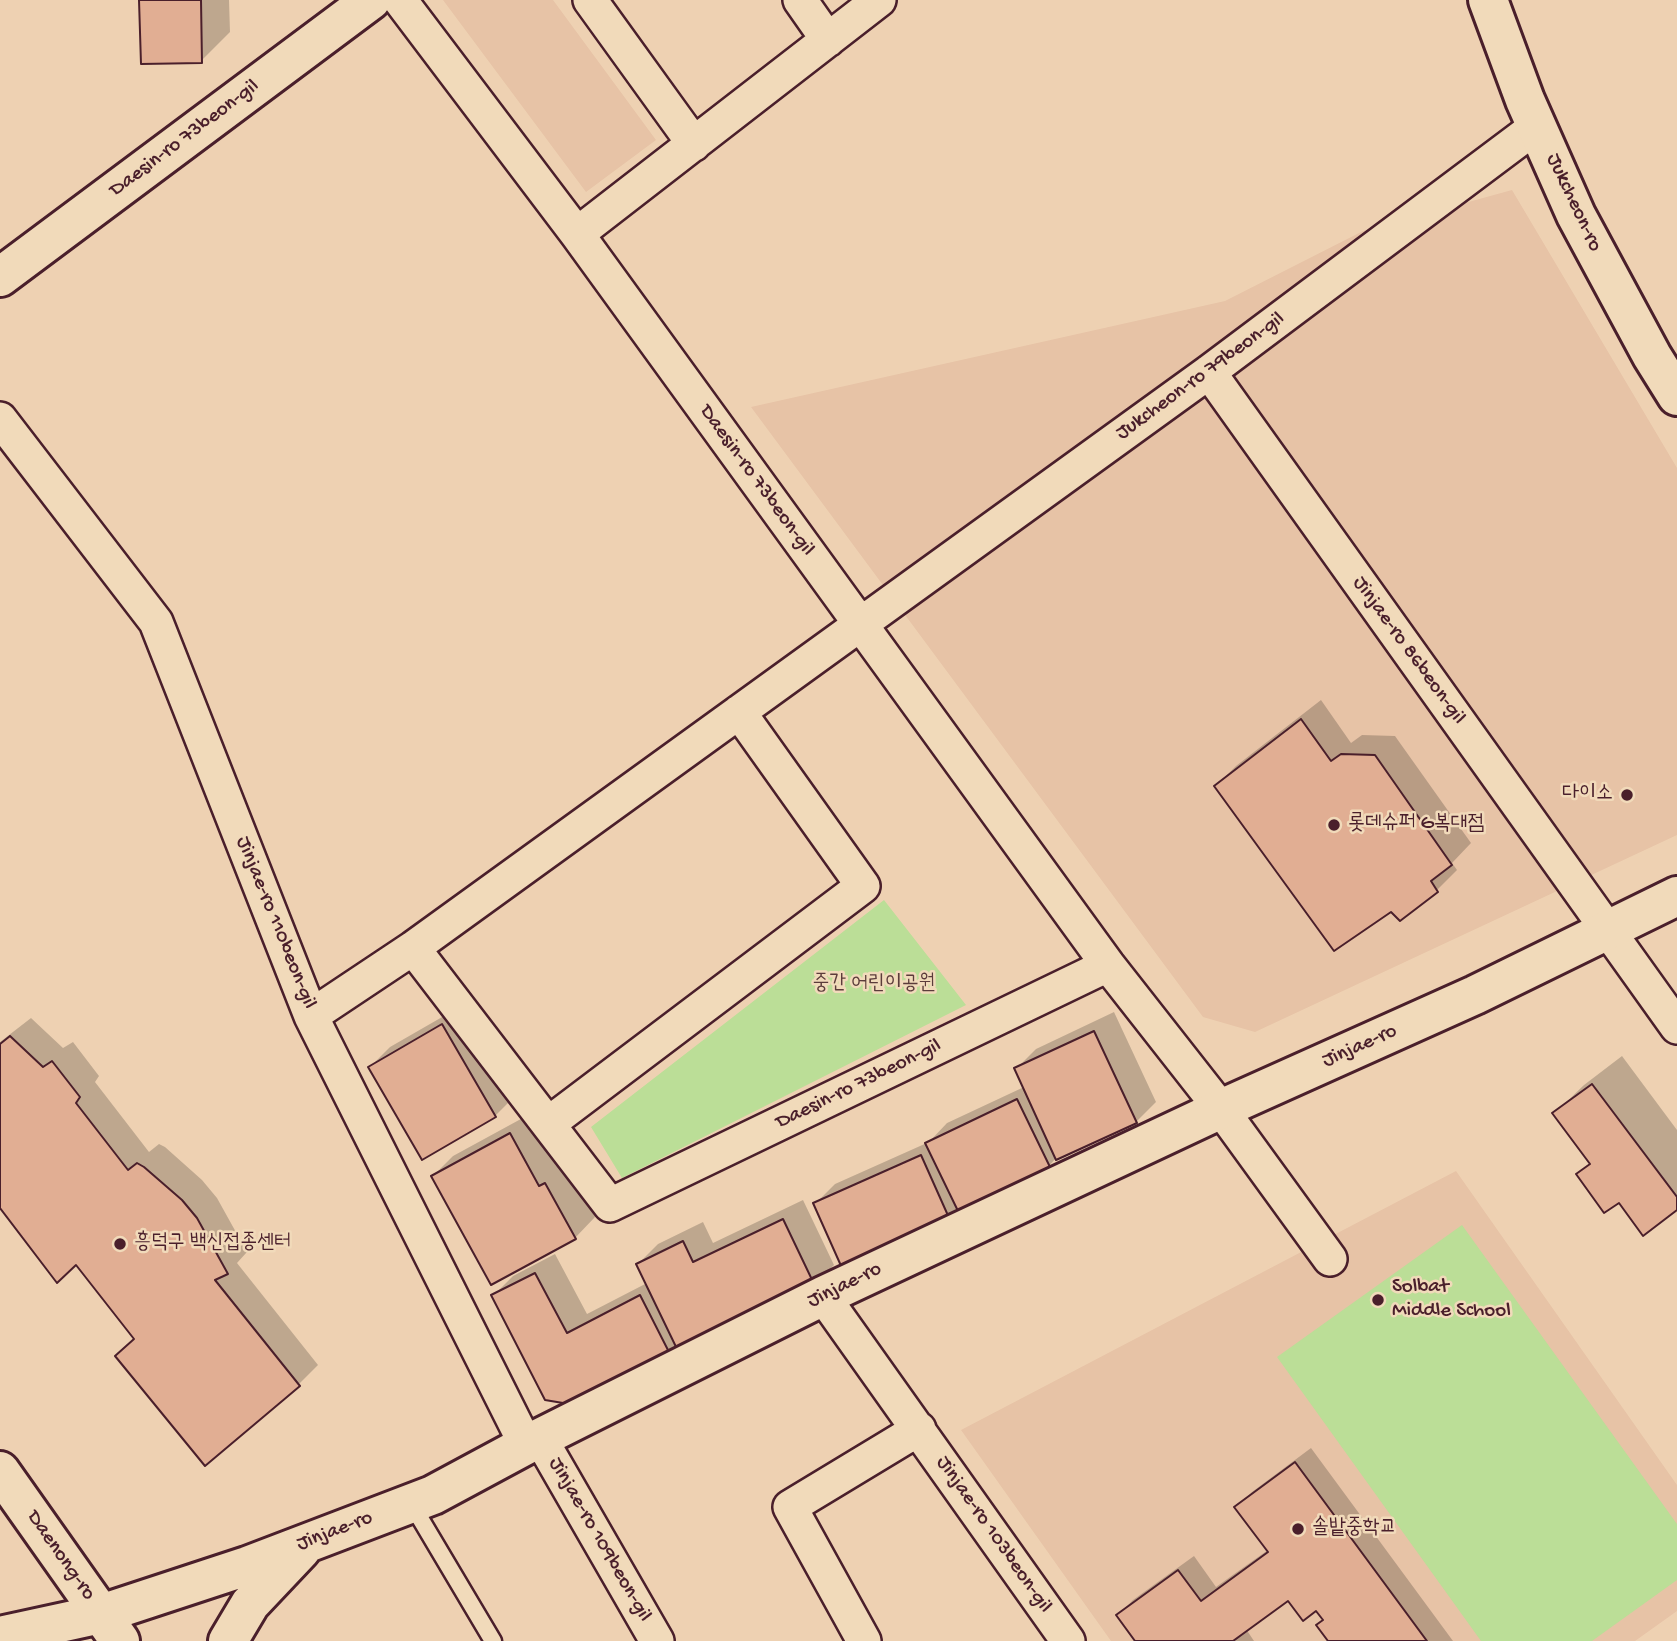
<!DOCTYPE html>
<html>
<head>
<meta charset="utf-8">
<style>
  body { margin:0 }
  canvas { display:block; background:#eed1b2 }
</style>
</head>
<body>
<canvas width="1677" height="1641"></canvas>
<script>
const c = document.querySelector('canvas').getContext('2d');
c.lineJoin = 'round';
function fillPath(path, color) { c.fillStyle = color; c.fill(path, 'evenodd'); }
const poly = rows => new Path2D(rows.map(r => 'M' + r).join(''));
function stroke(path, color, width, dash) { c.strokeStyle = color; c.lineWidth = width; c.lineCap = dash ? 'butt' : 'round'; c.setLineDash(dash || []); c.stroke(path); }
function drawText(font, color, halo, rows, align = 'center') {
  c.font = font + ' "Gochi Hand","Poor Story",sans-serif'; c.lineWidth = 5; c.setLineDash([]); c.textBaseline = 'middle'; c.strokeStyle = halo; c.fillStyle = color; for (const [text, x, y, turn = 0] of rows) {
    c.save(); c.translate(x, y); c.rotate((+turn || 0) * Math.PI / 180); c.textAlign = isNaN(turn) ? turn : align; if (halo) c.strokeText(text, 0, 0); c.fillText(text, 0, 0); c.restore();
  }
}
fillPath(poly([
  [443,0,553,0,656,140,586,192],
  [1512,190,1677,468,1677,835,1255,1032,1203,1017,751,407,1225,301,1363,231],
  [1456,1171,1677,1485,1677,1611,1635,1641,1111,1641,961,1430]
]), '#e7c3a6');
fillPath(poly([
  [884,900,966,1005,622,1178,591,1127],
  [1462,1225,1677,1524,1677,1580,1592,1641,1481,1641,1277,1357]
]), '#bbde97');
fillPath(poly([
  [141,0,229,0,230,32,201,61],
  [1321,700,1351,743,1362,735,1395,736,1471,843,1452,863,1457,870,1437,890,1392,909,1216,786,1236,766],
  [463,1005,515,1096,495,1116,370,1067,390,1047],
  [1114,1012,1156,1102,1136,1122,1056,1158,1049,1166,959,1209,949,1219,815,1204,835,1184,929,1142,947,1123,1024,1087,1016,1069,1036,1049],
  [31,1018,63,1048,73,1042,99,1076,95,1082,149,1152,159,1144,165,1147,202,1180,217,1198,247,1252,237,1263,318,1365,298,1385,76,1262,0,1205,0,1042],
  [1622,1056,1677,1130,1677,1208,1619,1200,1578,1175,1591,1162,1555,1113,1584,1085],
  [530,1114,559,1167,566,1164,595,1217,575,1238,433,1176,453,1156],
  [803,1200,834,1265,814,1285,678,1346,670,1354,575,1404,493,1296,513,1276,555,1254,587,1314,647,1283,638,1264,658,1244,703,1222,713,1243],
  [1311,1448,1453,1641,1330,1641,1324,1619,1317,1609,1289,1598,1246,1629,1254,1641,1137,1641,1118,1615,1133,1600,1194,1556,1216,1587,1268,1550,1237,1507,1252,1492]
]), '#0003');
const building = poly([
  [139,0,201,0,202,63,141,64,139,0],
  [1301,719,1331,761,1341,754,1375,755,1452,865,1431,881,1438,892,1400,921,1391,912,1334,951,1214,786,1301,719],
  [442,1024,496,1117,422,1160,368,1067,442,1024],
  [1094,1031,1137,1123,1056,1160,1014,1068,1094,1031],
  [10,1036,43,1067,52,1061,80,1097,76,1103,128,1170,137,1163,144,1167,182,1200,197,1218,228,1274,215,1280,300,1386,205,1466,115,1356,134,1339,76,1265,57,1283,0,1208,0,1044,10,1036],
  [1592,1084,1677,1197,1677,1210,1643,1236,1619,1203,1604,1213,1576,1174,1590,1164,1552,1113,1592,1084],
  [1017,1099,1050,1167,958,1211,925,1143,1017,1099],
  [510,1133,539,1186,545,1183,576,1239,491,1285,431,1176,510,1133],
  [921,1155,950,1220,842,1268,813,1203,921,1155],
  [783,1219,815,1286,678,1351,636,1264,683,1241,693,1262,783,1219],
  [535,1273,567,1333,640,1295,671,1356,575,1405,545,1400,491,1295,535,1273],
  [1295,1462,1427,1641,1328,1641,1316,1625,1323,1620,1316,1611,1303,1621,1288,1601,1233,1641,1135,1641,1116,1615,1178,1570,1201,1601,1268,1552,1234,1507,1295,1462]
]);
fillPath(building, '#e1ae93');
stroke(building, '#4a1f2b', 2);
const service = poly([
  [411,1503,493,1641]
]);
const minor = poly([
  [400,0,577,234,1108,965,1221,1109,1330,1259],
  [590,0,694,144],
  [800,0,828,40],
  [577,234,879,0],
  [1209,372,1677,1027],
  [0,419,156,622,311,1016,526,1445],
  [1108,965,610,1205,413,948,1209,372,1537,126],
  [311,1016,413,948],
  [548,1124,863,886,739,712],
  [823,1296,1068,1641],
  [540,1438,657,1641],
  [864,1641,790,1507,919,1429]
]);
const tertiary = poly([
  [1488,0,1525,100,1576,215,1652,356,1677,396],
  [0,277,371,0],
  [0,1471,120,1641],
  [0,1636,101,1614,247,1566,433,1495,526,1445,823,1296,1221,1109,1475,995,1677,896],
  [228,1641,250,1604,301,1550]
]);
stroke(service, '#4a1f2b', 21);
stroke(minor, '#4a1f2b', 38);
stroke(tertiary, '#4a1f2b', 44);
stroke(service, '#f1daba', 16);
stroke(minor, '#f1daba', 33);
stroke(tertiary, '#f1daba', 38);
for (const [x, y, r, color] of [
  [1627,795,7,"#4a1f2b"],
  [1334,825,7,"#4a1f2b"],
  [120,1244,7,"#4a1f2b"],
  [1378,1300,7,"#4a1f2b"],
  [1298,1529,7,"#4a1f2b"]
]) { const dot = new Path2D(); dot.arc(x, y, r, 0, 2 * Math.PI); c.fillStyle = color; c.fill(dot); stroke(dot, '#f1daba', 2.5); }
drawText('21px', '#4a1f2b', '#f1daba', [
  ["Daesin-ro 73beon-gil",185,139,-37],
  ["Jukcheon-ro",1573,203,65],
  ["Jukcheon-ro 79beon-gil",1201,377,-36],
  ["Daesin-ro 73beon-gil",756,481,54],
  ["Jinjae-ro 86beon-gil",1408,651,54],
  ["Jinjae-ro 110beon-gil",275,923,68],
  ["Jinjae-ro",1360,1047,-24],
  ["Daesin-ro 73beon-gil",859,1085,-26],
  ["Jinjae-ro",845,1286,-26],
  ["Jinjae-ro",335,1532,-21],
  ["Jinjae-ro 103beon-gil",993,1535,55],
  ["Jinjae-ro 109beon-gil",599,1540,60],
  ["Daenong-ro",60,1556,55]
]);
drawText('21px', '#4a1f2b', '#f1daba', [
  ["다이소",1613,795,"right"],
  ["롯데슈퍼 G복대점",1348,825],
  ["흥덕구 백신접종센터",134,1244],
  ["Solbat",1392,1288],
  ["Middle School",1392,1312],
  ["솔밭중학교",1312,1529]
], 'left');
drawText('21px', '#5b3c3b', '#f1daba', [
  ["중간 어린이공원",874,985]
]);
</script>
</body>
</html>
